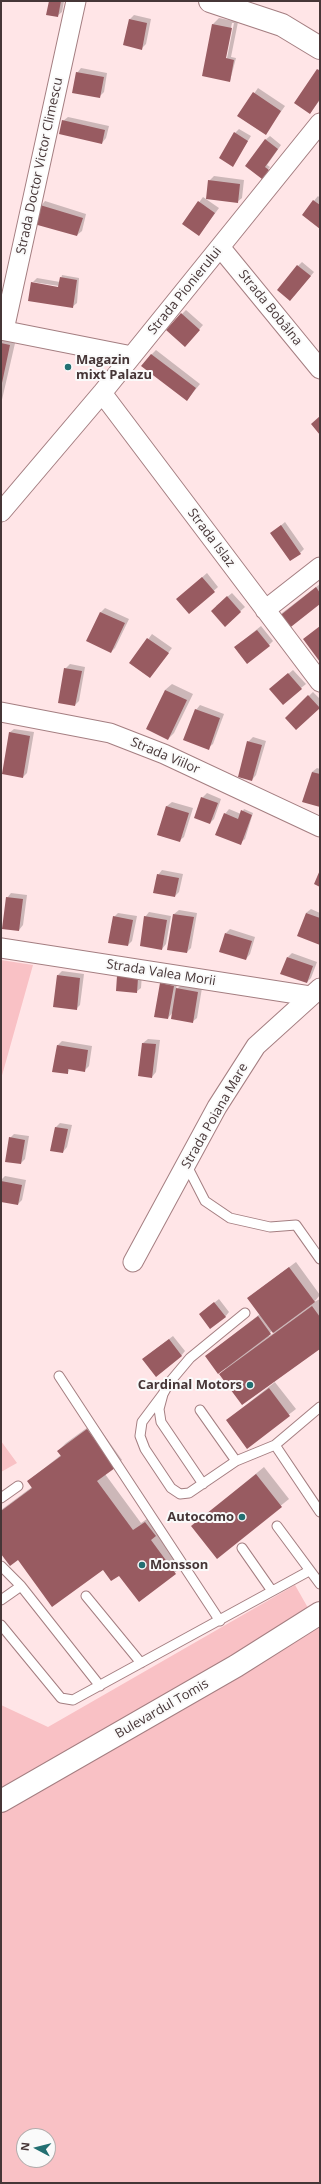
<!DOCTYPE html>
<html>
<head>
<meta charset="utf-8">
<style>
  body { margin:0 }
  #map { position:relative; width:321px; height:2184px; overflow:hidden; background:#ffe5e7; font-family:"Open Sans",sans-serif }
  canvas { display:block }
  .frame { position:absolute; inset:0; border:2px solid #463637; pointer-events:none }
  .north { position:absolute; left:16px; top:2128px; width:40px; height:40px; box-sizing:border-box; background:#fafafa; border:1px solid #b2acac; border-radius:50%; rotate:277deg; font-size:11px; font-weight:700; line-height:16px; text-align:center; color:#463637 }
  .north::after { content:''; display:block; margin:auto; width:14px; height:18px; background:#236f72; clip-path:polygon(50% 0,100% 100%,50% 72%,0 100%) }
</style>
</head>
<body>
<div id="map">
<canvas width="321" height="2184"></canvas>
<div class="frame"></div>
<div class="north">N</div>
</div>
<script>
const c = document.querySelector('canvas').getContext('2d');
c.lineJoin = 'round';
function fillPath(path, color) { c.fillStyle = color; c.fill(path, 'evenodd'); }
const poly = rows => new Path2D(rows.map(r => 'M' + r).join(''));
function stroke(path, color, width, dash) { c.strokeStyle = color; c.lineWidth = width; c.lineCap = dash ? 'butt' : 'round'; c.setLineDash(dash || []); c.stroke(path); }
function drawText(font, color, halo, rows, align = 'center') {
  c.font = font + ' "Open Sans",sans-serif'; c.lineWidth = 4; c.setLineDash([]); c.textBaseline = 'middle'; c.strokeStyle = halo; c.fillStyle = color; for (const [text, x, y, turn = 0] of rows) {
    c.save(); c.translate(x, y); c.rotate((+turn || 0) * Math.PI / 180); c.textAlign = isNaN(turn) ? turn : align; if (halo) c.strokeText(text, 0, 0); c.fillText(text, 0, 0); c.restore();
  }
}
fillPath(poly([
  [1,960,33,965,1,1079],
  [1,1441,17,1463,1,1472],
  [295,1585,320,1629,320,2183,1,2183,1,1705,48,1727],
  [24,2136,48,2136,48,2160,24,2160]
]), '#f9c1c5');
fillPath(poly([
  [50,1,64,1,62,12,57,16],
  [134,15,151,19,146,44,142,48,129,20],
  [219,18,238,22,231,57,236,58,230,81,203,75,213,24],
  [232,23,234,23,224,73,222,73],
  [81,68,107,73,104,92,100,96,77,73],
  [320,68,320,100,310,113,318,70],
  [258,88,285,106,266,133,239,115],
  [68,117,109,126,106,138,102,143,63,121],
  [239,129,251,136,232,166,235,133],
  [270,136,281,145,267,165,270,167,264,175,265,140],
  [214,176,244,180,242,198,237,202,209,181],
  [318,196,320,198,320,228,303,214],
  [203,197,219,208,199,235,183,224],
  [45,201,86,214,82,231,77,235,41,206],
  [302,262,314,272,294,296,298,266],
  [62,275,79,278,77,303,72,307,59,286,33,282,37,278,60,282],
  [186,310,203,325,189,341,182,314],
  [1,336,16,339,1,404],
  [156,350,200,384,187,400,151,355],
  [285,522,304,549,300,553,272,533],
  [207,573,218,587,189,613,182,595],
  [320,584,320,603,278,618,282,613],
  [232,593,245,607,225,625,216,606],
  [105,608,129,619,115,648,111,652,88,641,101,612],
  [261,626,273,641,269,645,240,643],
  [152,634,172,648,150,677,131,663],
  [70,664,85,667,79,701,75,705,65,669],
  [293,670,306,684,301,688,275,685],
  [172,684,193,694,174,733,168,739,165,690],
  [313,692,320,699,320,706,296,729,286,718],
  [200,705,224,714,213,744,208,748,196,710],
  [14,729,34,732,27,773,23,777,9,733],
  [253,737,266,741,256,775,252,780,248,742],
  [317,768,320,769,320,806,312,772],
  [207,793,221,799,214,819,210,823,202,798],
  [172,802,193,808,184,837,179,841,158,835,167,806],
  [229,809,241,814,244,809,253,813,245,839,240,843,225,814],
  [162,870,183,874,179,892,175,896,158,875],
  [11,893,27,895,23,925,19,930,7,898],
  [311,909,320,913,320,944,306,913],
  [179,910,197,913,191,948,187,952,174,914],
  [149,912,171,916,166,944,162,949,145,917],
  [118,913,137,916,132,941,128,945,114,917],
  [230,929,255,937,250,954,246,959,226,933],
  [292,953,317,962,311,978,307,982,288,957],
  [62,971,84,974,80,1005,76,1009,58,975],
  [122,972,142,974,141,988,136,992,118,977],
  [165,979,177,982,176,990,182,984,202,988,197,1018,192,1022,173,1012,168,1018,161,984],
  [148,1039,160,1040,156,1072,152,1077,139,1075,143,1043],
  [62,1041,92,1046,89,1066,85,1070,70,1068,68,1073,58,1045],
  [60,1123,72,1125,67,1147,63,1152,56,1127],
  [14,1134,29,1136,25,1159,21,1163,10,1138],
  [5,1176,26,1180,22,1200,18,1204,1,1201,1,1180],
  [296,1262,320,1295,314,1302,320,1299,320,1347,274,1381,296,1409,247,1447,227,1420,275,1382,220,1374,226,1368,206,1356,260,1314,248,1298],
  [272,1331,274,1333,269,1336,268,1335],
  [219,1299,229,1312,225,1317,200,1314],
  [173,1336,185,1351,181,1356,148,1355],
  [95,1422,122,1460,105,1474,141,1523,153,1515,183,1566,139,1601,119,1574,103,1568,18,1558,1,1552,1,1510,32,1487,28,1481,61,1455,58,1451,66,1443],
  [264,1467,289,1499,217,1557,193,1526]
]), '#0003');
fillPath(poly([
  [49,1,61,1,58,17,46,15],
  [129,19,147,23,142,50,123,45],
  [212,24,232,28,226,58,234,60,230,82,202,76],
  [317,69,320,71,320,99,310,114,294,103],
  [76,72,104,77,100,98,72,93],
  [253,92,281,111,266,135,237,116],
  [62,120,105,130,102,144,59,134],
  [234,132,248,141,233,167,219,158],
  [265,139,278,149,265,167,269,170,262,179,245,166],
  [208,180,240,184,238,203,206,199],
  [313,200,320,205,320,229,302,215],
  [198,201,215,213,199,236,182,224],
  [40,205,83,218,77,236,34,224],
  [297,265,311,276,290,301,277,290],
  [60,277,77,280,73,308,28,301,31,282,58,287],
  [181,313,200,330,185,347,166,330],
  [1,343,10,345,2,383,1,383],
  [151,354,196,388,187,401,141,366],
  [320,416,320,435,311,424],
  [281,525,301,554,290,561,270,533],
  [202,577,215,592,189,614,176,599],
  [316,587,320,593,320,604,287,630,277,618],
  [227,596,241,612,225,627,211,611],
  [100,612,125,623,111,653,86,641],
  [320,626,320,662,303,639],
  [257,630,270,646,247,664,234,647],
  [147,638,169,653,150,678,129,663],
  [64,668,82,671,75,706,58,703],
  [288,673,302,689,283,705,269,689],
  [165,690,187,700,168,740,146,729],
  [308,695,320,708,296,730,285,718],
  [195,709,220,718,209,750,183,740],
  [9,732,30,736,23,778,2,774],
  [247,741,262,745,252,781,238,777],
  [312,772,320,774,320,807,302,802],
  [201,797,218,803,210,824,194,818],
  [166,806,189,813,180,842,157,835],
  [241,810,252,815,241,845,215,835,224,813,238,819],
  [320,870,320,887,314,884],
  [157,874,179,878,175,897,153,893],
  [6,897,23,899,19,931,2,929],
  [306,913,320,918,320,945,297,936],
  [173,914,194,917,187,953,167,950],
  [113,916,133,920,128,946,108,943],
  [144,916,167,920,162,950,140,946],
  [225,933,252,941,246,960,219,952],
  [287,957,313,966,307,983,280,974],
  [57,975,80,978,77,1010,53,1007],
  [117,976,138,978,137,993,116,991],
  [160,983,174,986,168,1019,154,1017],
  [176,988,198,992,193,1023,171,1019],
  [142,1043,156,1044,152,1078,138,1076],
  [57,1045,88,1050,85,1072,68,1069,68,1074,52,1072],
  [55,1127,68,1129,63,1153,50,1151],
  [9,1137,25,1140,21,1164,5,1162],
  [1,1181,22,1185,18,1205,1,1202],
  [289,1267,315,1302,273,1333,247,1298],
  [214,1302,226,1317,210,1329,199,1314],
  [312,1306,320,1317,320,1349,242,1405,219,1374],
  [258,1316,271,1334,218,1374,205,1356],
  [169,1339,182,1356,156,1377,142,1359],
  [269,1388,290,1416,247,1449,226,1420],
  [87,1429,115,1468,97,1481,133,1530,145,1522,156,1536,151,1540,176,1574,139,1602,119,1576,111,1581,103,1570,52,1607,18,1560,10,1566,1,1554,1,1511,32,1488,27,1481,61,1456,57,1451],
  [256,1474,282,1507,217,1559,191,1526]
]), '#985b61');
const lane = poly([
  [186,1164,205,1201,230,1218,270,1227,296,1225,320,1259],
  [59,1376,220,1621],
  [163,1394,142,1422,140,1436,145,1449,171,1488,180,1494,189,1493,236,1461,275,1445,320,1407],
  [200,1410,236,1461],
  [275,1445,320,1512],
  [203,1484,161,1422,159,1409,163,1394,169,1383,190,1358,245,1313],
  [1,1498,18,1486],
  [277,1526,320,1584],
  [242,1548,272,1591],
  [1,1566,21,1586,100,1686],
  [86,1596,141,1663],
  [1,1600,21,1586],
  [1,1625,61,1698,73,1700,309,1571]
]);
const street = poly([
  [220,247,320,369],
  [1,330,132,356],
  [4,330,76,1],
  [102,393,320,682],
  [1,512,102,393,320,123],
  [265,610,320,567],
  [1,712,110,733,164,754,320,827],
  [1,948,310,996],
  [133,1262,217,1107,256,1046,320,988]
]);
const secondary = poly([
  [210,1,282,25,320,48]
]);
const primary = poly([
  [1,1801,236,1666,320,1613]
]);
stroke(lane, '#a47e81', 11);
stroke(street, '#a47e81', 21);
stroke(secondary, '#a47e81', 24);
stroke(primary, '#a47e81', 24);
stroke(lane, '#fff', 9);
stroke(street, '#fff', 19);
stroke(secondary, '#fff', 22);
stroke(primary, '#fff', 22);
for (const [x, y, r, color] of [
  [68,367,4,"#236f72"],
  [250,1385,4,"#236f72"],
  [242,1517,4,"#236f72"],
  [142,1565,4,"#236f72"]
]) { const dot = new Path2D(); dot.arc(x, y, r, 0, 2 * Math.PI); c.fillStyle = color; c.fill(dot); stroke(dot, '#fafafa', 1.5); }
drawText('13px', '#463637', '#fafafa', [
  ["Strada Doctor Victor Climescu",40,166,-78],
  ["Strada Pionierului",185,291,-51],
  ["Strada Bobâlna",270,308,51],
  ["Strada Islaz",211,538,53],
  ["Strada Viilor",165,756,23],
  ["Strada Valea Morii",161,973,9],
  ["Strada Poiana Mare",215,1116,-60],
  ["Bulevardul Tomis",162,1709,-30]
]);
drawText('bold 13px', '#463637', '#fafafa', [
  ["Magazin",76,360],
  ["mixt Palazu",76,375],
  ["Cardinal Motors",242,1385,"right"],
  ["Autocomo",234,1517,"right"],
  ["Monsson",150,1565]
], 'left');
</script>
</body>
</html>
